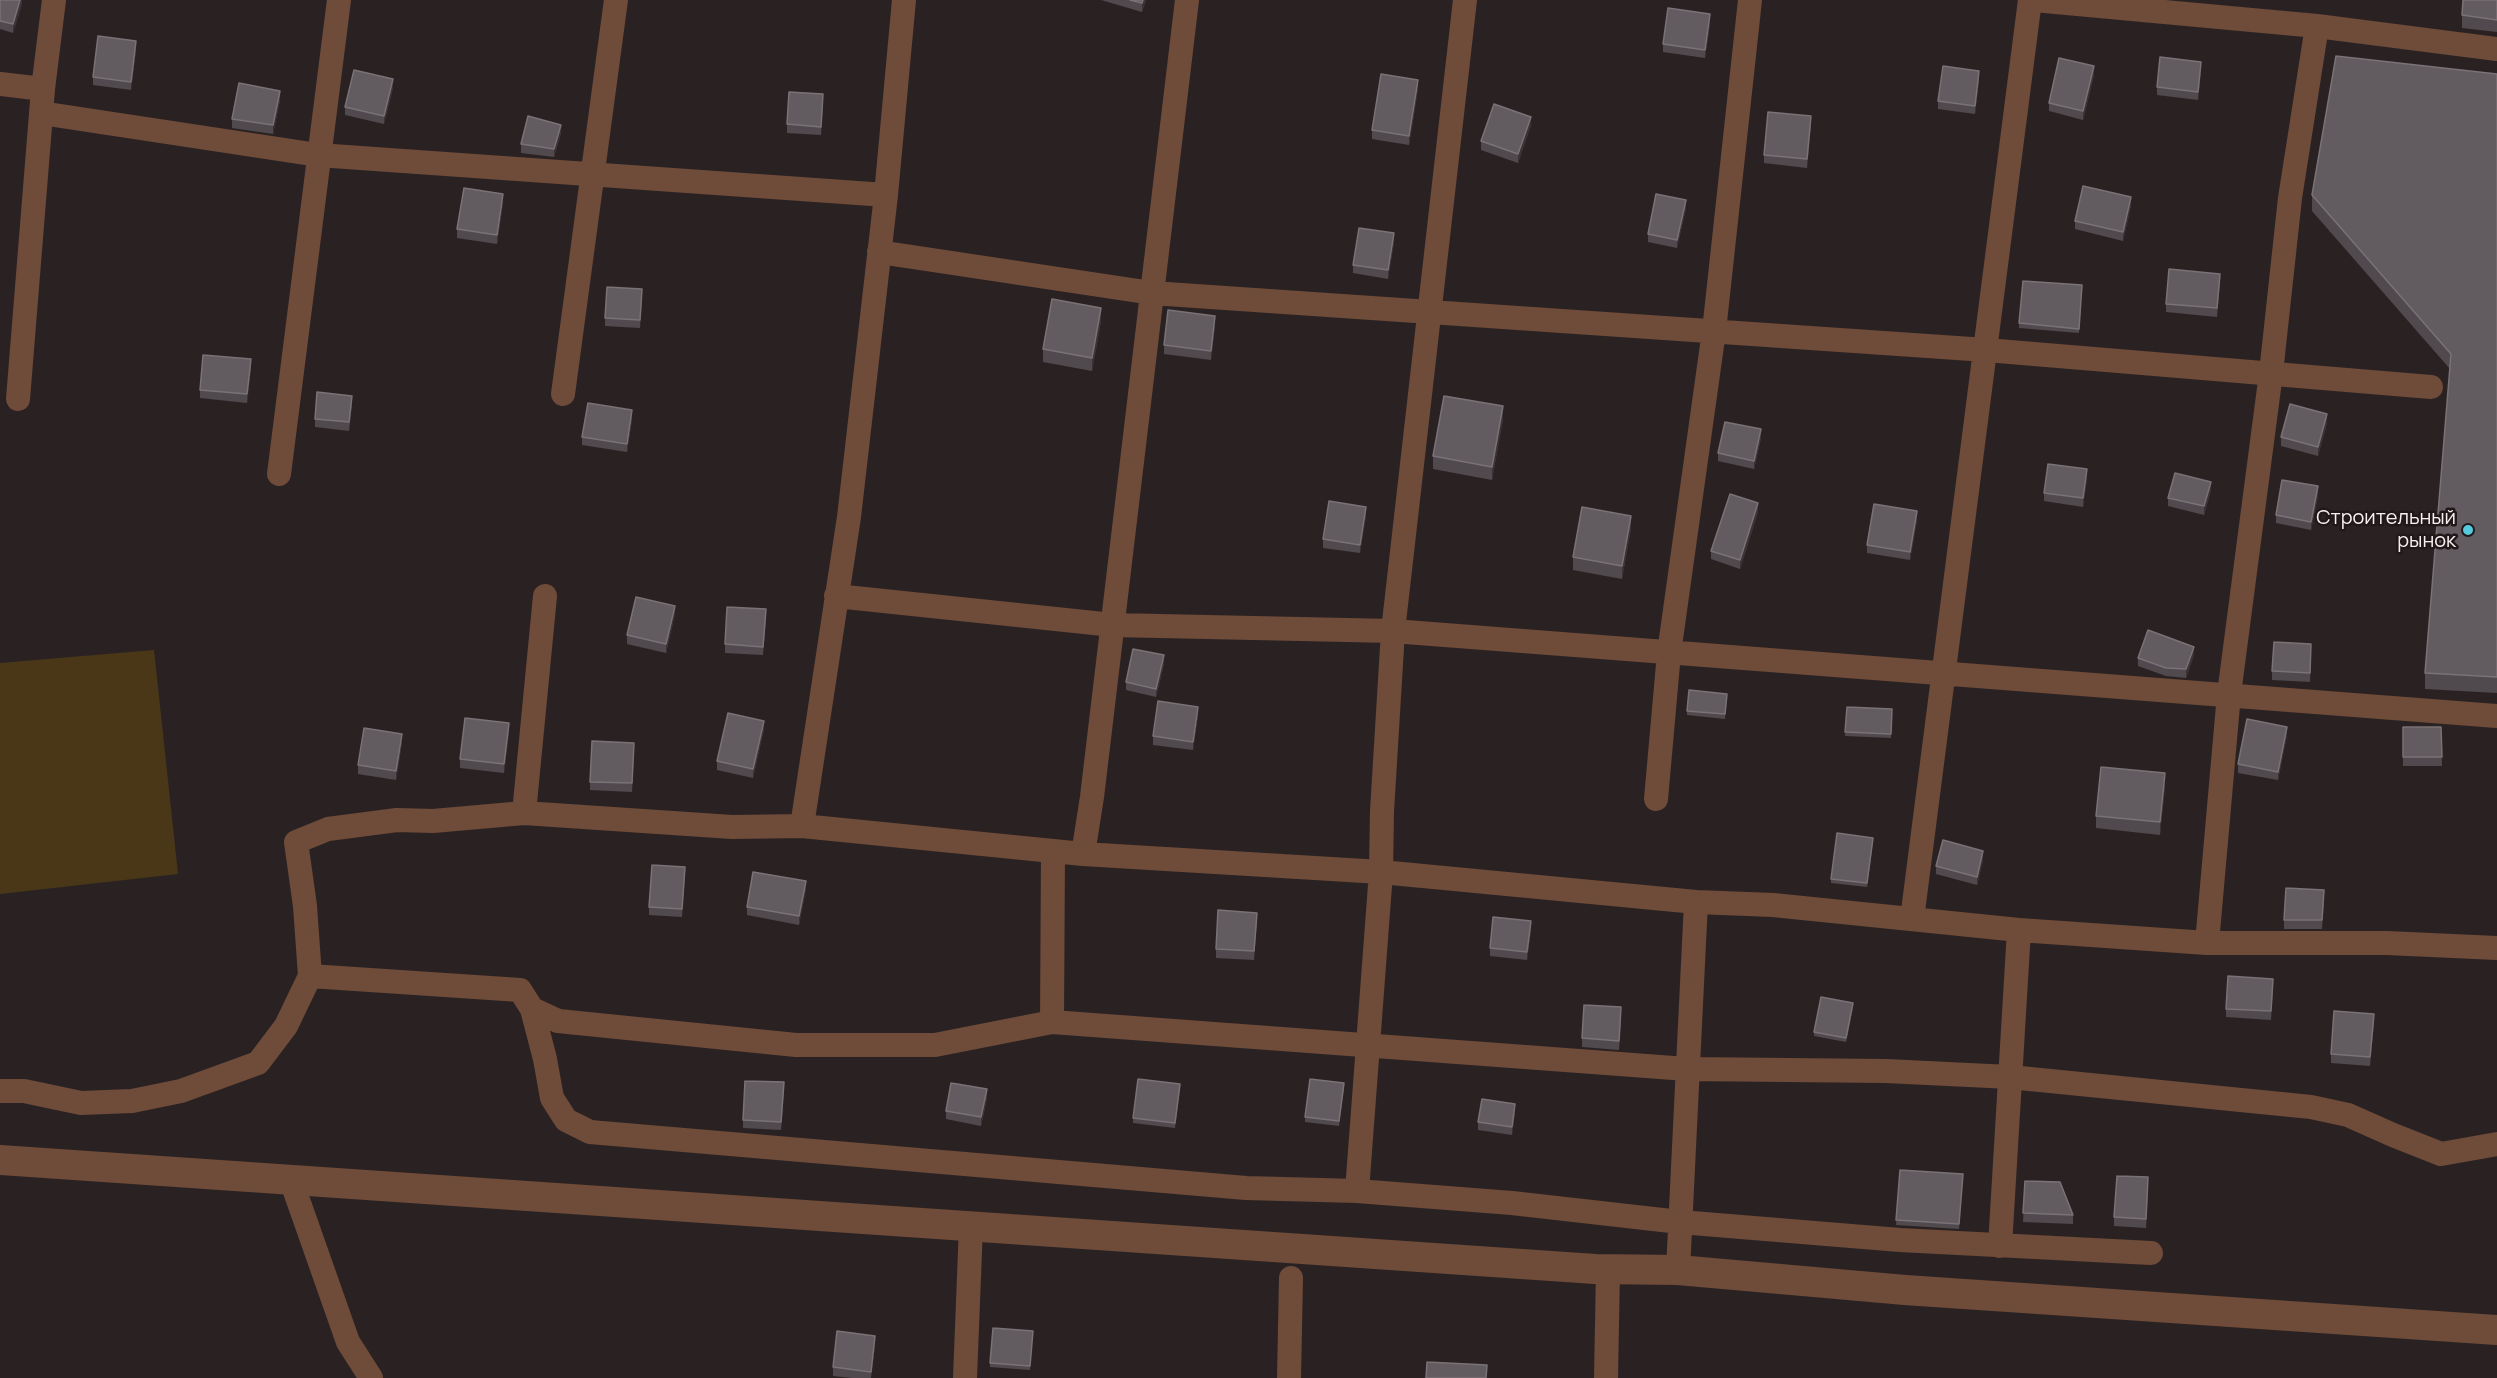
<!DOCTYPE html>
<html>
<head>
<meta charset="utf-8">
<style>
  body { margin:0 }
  canvas { display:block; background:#2a2222 }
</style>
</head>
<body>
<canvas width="2497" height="1378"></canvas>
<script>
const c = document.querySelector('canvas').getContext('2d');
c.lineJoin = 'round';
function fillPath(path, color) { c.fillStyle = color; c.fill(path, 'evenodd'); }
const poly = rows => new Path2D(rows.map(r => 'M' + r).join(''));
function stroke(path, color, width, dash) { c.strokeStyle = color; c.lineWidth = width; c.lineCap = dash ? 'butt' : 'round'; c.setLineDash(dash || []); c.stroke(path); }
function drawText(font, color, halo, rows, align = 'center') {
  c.font = font + ' Manrope,sans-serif'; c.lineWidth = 5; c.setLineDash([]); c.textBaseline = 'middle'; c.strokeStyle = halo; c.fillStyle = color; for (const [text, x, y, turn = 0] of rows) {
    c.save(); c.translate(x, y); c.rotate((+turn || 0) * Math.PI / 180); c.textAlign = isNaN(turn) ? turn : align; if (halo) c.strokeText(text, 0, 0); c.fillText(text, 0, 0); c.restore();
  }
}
fillPath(poly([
  [154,650,178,874,0,894,0,663]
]), '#493718');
stroke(poly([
  [2034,0,2317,26,2497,49],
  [0,84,43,89],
  [41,113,318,155,886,195],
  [879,252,1152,293,1986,350,2431,387],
  [563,394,616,0],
  [18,399,43,89,54,0],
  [279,474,339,0],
  [836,596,1113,625,1393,631,2497,716],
  [1656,799,1669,653,1714,331,1750,0],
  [524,813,545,596],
  [802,826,849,517,886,195,904,0],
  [1083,854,1092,797,1187,0],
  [1912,919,2030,0],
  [2207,943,2229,694,2271,373,2290,198,2317,26],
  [310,976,520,990,532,1009,558,1021,796,1045,935,1045,1052,1022,1687,1069,1886,1071,2010,1077,2311,1107,2348,1115,2393,1135,2441,1154,2497,1144],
  [532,1009,545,1059,552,1098,566,1120,590,1132,1246,1188,1357,1191,1512,1203,1680,1222,1900,1240,2151,1253],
  [1052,1022,1053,851],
  [0,1091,24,1091,81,1103,132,1101,181,1091,258,1063,286,1026,310,976,305,906,296,842,328,829,397,820,433,821,524,813,732,827,802,826,1083,854,1381,872,1696,902,1773,905,2019,930,2207,943,2387,943,2497,948],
  [291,1180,348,1342,371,1378],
  [1357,1191,1381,872,1382,811,1393,631,1465,0],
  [2000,1246,2019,930],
  [1678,1270,1696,902],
  [965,1378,971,1226],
  [1289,1378,1291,1278],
  [1606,1378,1608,1270]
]), '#6f4b39', 24);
stroke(poly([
  [0,1160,1595,1269,1678,1270,1905,1290,2497,1330]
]), '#6f4b39', 30);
fillPath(poly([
  [0,0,22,0,22,4,13,33,0,29],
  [1101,0,1146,0,1142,12],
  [2497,0,2497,32,2462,28,2462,15],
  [1710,23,1705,58,1663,52,1663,44],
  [136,50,131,90,93,85,93,77],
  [2201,70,2198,100,2157,95,2157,87],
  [2497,74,2497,693,2425,689,2425,673,2450,369,2312,211,2312,195],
  [2094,75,2083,120,2049,111,2049,103],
  [1979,80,1975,114,1938,109,1938,101],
  [393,88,384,124,345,115,345,107],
  [1418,89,1409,145,1372,139,1372,130],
  [280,100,273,134,232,128,232,119],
  [823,102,821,135,787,133,787,124],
  [1531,125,1518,163,1481,150,1481,141],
  [1811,125,1807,168,1764,163,1764,155],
  [561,133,554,157,521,153,521,144],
  [503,203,497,244,457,238,457,229],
  [2131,206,2123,241,2075,229,2075,221],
  [1686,208,1677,248,1648,242,1648,234],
  [1394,242,1388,279,1353,273,1353,265],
  [2220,282,2217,317,2166,312,2166,304],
  [2082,285,2079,333,2019,328,2019,323],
  [642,297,640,328,605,326,605,318],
  [1101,321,1092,371,1043,362,1043,349],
  [1215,325,1211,360,1164,354,1164,345],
  [251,368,247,403,200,398,200,390],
  [352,404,349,431,315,427,315,419],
  [632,419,627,452,582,445,582,437],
  [1503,419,1492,480,1433,469,1433,456],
  [2327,423,2318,456,2281,446,2281,437],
  [1761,438,1754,469,1718,461,1718,453],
  [2087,478,2083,507,2044,501,2044,493],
  [2211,490,2204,515,2168,506,2168,498],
  [2318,495,2311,530,2276,523,2276,515],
  [1758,512,1740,569,1711,559,1711,551],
  [1366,515,1360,553,1323,548,1323,539],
  [1917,520,1910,560,1867,553,1867,545],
  [1631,528,1622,579,1573,570,1573,557],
  [675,614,666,653,627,644,627,635],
  [766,618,763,655,725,653,725,644],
  [2311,652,2310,682,2272,680,2272,671],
  [2194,655,2186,678,2166,676,2138,666,2138,658],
  [1164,664,1156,697,1126,690,1126,682],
  [1727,694,1725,719,1687,715,1687,711],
  [1847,707,1892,709,1891,738,1845,736],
  [1198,715,1193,750,1153,745,1153,736],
  [2403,727,2441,727,2442,766,2403,766],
  [764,729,753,778,717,770,717,761],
  [509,732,504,773,460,768,460,759],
  [2287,735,2278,780,2238,773,2238,764],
  [402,742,396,780,358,774,358,765],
  [634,752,632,792,590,790,590,782],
  [2165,786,2160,835,2096,828,2096,816],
  [1873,842,1867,887,1831,883,1831,879],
  [1983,860,1977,885,1936,874,1936,866],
  [685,875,682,917,649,915,649,907],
  [806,889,799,925,747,915,747,907],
  [2324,898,2322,929,2284,929,2284,920],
  [1257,921,1254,960,1216,958,1216,949],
  [1531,930,1527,960,1490,956,1490,948],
  [2273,987,2271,1020,2226,1017,2226,1009],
  [1853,1007,1846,1042,1814,1036,1814,1032],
  [1621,1015,1619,1050,1582,1047,1582,1038],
  [2374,1022,2370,1066,2331,1063,2331,1054],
  [1180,1088,1175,1128,1133,1123,1133,1118],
  [1344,1088,1339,1126,1305,1122,1305,1117],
  [784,1091,781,1130,743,1128,743,1120],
  [987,1098,981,1126,946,1119,946,1111],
  [1515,1112,1512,1135,1478,1130,1478,1122],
  [1900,1170,1963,1174,1959,1229,1896,1225],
  [2025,1181,2073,1215,2073,1224,2023,1222],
  [2148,1186,2146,1228,2114,1226,2114,1217],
  [1033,1331,1030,1370,990,1367,990,1363],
  [875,1345,871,1378,852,1378,833,1376,833,1367]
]), '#50494d');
fillPath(poly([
  [20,0,22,0,22,4,13,33,13,24],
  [1143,0,1146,0,1142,12,1142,3],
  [1710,14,1710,23,1705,58,1705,50],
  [136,41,136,50,131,90,131,82],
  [2201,62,2201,70,2198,100,2198,92],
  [2094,66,2094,75,2083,120,2083,111],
  [1979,71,1979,80,1975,114,1975,106],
  [393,79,393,88,384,124,384,116],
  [1418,80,1418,89,1409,145,1409,136],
  [280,91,280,100,273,134,273,125],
  [1811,116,1811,125,1807,168,1807,159],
  [1531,117,1531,125,1518,163,1518,154],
  [561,125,561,133,554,157,554,149],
  [503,194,503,203,497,244,497,235],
  [2131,197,2131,206,2123,241,2123,232],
  [1686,200,1686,208,1677,248,1677,240],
  [1394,233,1394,242,1388,279,1388,270],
  [1101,308,1101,321,1092,371,1092,358],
  [1215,316,1215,325,1211,360,1211,351],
  [251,359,251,368,247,403,247,394],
  [1503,406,1503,419,1492,480,1492,467],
  [632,410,632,419,627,452,627,444],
  [2327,414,2327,423,2318,456,2318,447],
  [1761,429,1761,438,1754,469,1754,461],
  [2087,469,2087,478,2083,507,2083,498],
  [2211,482,2211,490,2204,515,2204,506],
  [2318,486,2318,495,2311,530,2311,522],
  [1758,503,1758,512,1740,569,1740,560],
  [1366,507,1366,515,1360,553,1360,545],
  [1917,511,1917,520,1910,560,1910,552],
  [1631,516,1631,528,1622,579,1622,566],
  [675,606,675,614,666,653,666,644],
  [2194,647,2194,655,2186,678,2186,669],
  [1164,655,1164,664,1156,697,1156,689],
  [1198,707,1198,715,1193,750,1193,742],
  [764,721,764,729,753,778,753,769],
  [509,723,509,732,504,773,504,764],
  [2287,727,2287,735,2278,780,2278,772],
  [402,734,402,742,396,780,396,771],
  [2165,773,2165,786,2160,835,2160,822],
  [1983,851,1983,860,1977,885,1977,877],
  [806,881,806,889,799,925,799,916],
  [1531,921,1531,930,1527,960,1527,952],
  [1853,1003,1853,1007,1846,1042,1846,1038],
  [2374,1014,2374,1022,2370,1066,2370,1057],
  [987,1089,987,1098,981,1126,981,1117],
  [1515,1104,1515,1112,1512,1135,1512,1127],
  [875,1336,875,1345,871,1378,871,1372]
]), '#3a3235');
const building = poly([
  [0,0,20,0,13,24,0,21,0,0],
  [1130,0,1143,0,1142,3,1130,0],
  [2463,0,2497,0,2497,20,2462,15,2463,0],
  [1668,8,1710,14,1705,50,1663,44,1668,8],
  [98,36,136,41,131,82,93,77,98,36],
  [2336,56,2497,74,2497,677,2425,673,2451,354,2312,195,2336,56],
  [2160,57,2201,62,2198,92,2157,87,2160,57],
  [2059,58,2094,66,2083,111,2049,103,2059,58],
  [1943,66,1979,71,1975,106,1938,101,1943,66],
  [354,70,393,79,384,116,345,107,354,70],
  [1381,74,1418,80,1409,136,1372,130,1381,74],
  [239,83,280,91,273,125,232,119,239,83],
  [789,92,823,94,821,127,787,124,789,92],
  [1494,104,1531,117,1518,154,1481,141,1494,104],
  [1768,112,1811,116,1807,159,1764,155,1768,112],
  [528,116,561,125,554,149,521,144,528,116],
  [2083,186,2131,197,2123,232,2075,221,2083,186],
  [464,188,503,194,497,235,457,229,464,188],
  [1656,194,1686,200,1677,240,1648,234,1656,194],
  [1359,228,1394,233,1388,270,1353,265,1359,228],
  [2169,269,2220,274,2217,308,2166,304,2169,269],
  [2023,281,2082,285,2079,329,2019,323,2023,281],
  [607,287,642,289,640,320,605,318,607,287],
  [1052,299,1101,308,1092,358,1043,349,1052,299],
  [1168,310,1215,316,1211,351,1164,345,1168,310],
  [203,355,251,359,247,394,200,390,203,355],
  [317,392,352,396,349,422,315,419,317,392],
  [1444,396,1503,406,1492,467,1433,456,1444,396],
  [588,403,632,410,627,444,582,437,588,403],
  [2290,404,2327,414,2318,447,2281,437,2290,404],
  [1725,422,1761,429,1754,461,1718,453,1725,422],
  [2048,464,2087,469,2083,498,2044,493,2048,464],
  [2175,473,2211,482,2204,506,2168,498,2175,473],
  [2282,480,2318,486,2311,522,2276,515,2282,480],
  [1730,494,1758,503,1740,560,1711,551,1730,494],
  [1329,501,1366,507,1360,545,1323,539,1329,501],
  [1874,504,1917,511,1910,552,1867,545,1874,504],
  [1582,507,1631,516,1622,566,1573,557,1582,507],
  [636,597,675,606,666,644,627,635,636,597],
  [727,607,766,609,763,647,725,644,727,607],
  [2148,630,2194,647,2186,669,2166,668,2138,658,2148,630],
  [2274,642,2311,644,2310,673,2272,671,2274,642],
  [1133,649,1164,655,1156,689,1126,682,1133,649],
  [1689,690,1727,694,1725,714,1687,711,1689,690],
  [1158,701,1198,707,1193,742,1153,736,1158,701],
  [1847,707,1892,709,1891,734,1845,732,1847,707],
  [728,713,764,721,753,769,717,761,728,713],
  [465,718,509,723,504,764,460,759,465,718],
  [2247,719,2287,727,2278,772,2238,764,2247,719],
  [2403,727,2441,727,2442,757,2403,757,2403,727],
  [364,728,402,734,396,771,358,765,364,728],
  [592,741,634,743,632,783,590,782,592,741],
  [2101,767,2165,773,2160,822,2096,816,2101,767],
  [1837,833,1873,838,1867,883,1831,879,1837,833],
  [1943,840,1983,851,1977,877,1936,866,1943,840],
  [652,865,685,867,682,909,649,907,652,865],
  [753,872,806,881,799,916,747,907,753,872],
  [2286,888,2324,890,2322,920,2284,920,2286,888],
  [1218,910,1257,913,1254,951,1216,949,1218,910],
  [1493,917,1531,921,1527,952,1490,948,1493,917],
  [2228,976,2273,979,2271,1011,2226,1009,2228,976],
  [1821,997,1853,1003,1846,1038,1814,1032,1821,997],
  [1584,1005,1621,1007,1619,1041,1582,1038,1584,1005],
  [2334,1011,2374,1014,2370,1057,2331,1054,2334,1011],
  [1138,1079,1180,1084,1175,1123,1133,1118,1138,1079],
  [1310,1079,1344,1083,1339,1121,1305,1117,1310,1079],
  [745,1081,784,1082,781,1122,743,1120,745,1081],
  [951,1083,987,1089,981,1117,946,1111,951,1083],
  [1482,1099,1515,1104,1512,1127,1478,1122,1482,1099],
  [1900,1170,1963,1174,1959,1224,1896,1220,1900,1170],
  [2117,1176,2148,1177,2146,1219,2114,1217,2117,1176],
  [2025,1181,2060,1182,2073,1215,2023,1213,2025,1181],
  [993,1328,1033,1331,1030,1366,990,1363,993,1328],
  [837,1331,875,1336,871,1372,833,1367,837,1331],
  [1427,1362,1487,1365,1486,1378,1426,1378,1427,1362]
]);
fillPath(building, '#625b5f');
stroke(building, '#797276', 1.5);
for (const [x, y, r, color] of [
  [2468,530,6,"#54cadc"]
]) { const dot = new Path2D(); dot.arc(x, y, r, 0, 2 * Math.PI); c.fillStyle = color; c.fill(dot); stroke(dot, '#201819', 2); }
drawText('20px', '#f6f0f0', '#201819', [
  ["Строительный",2456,518],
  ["рынок",2456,541]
], 'right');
</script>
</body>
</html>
